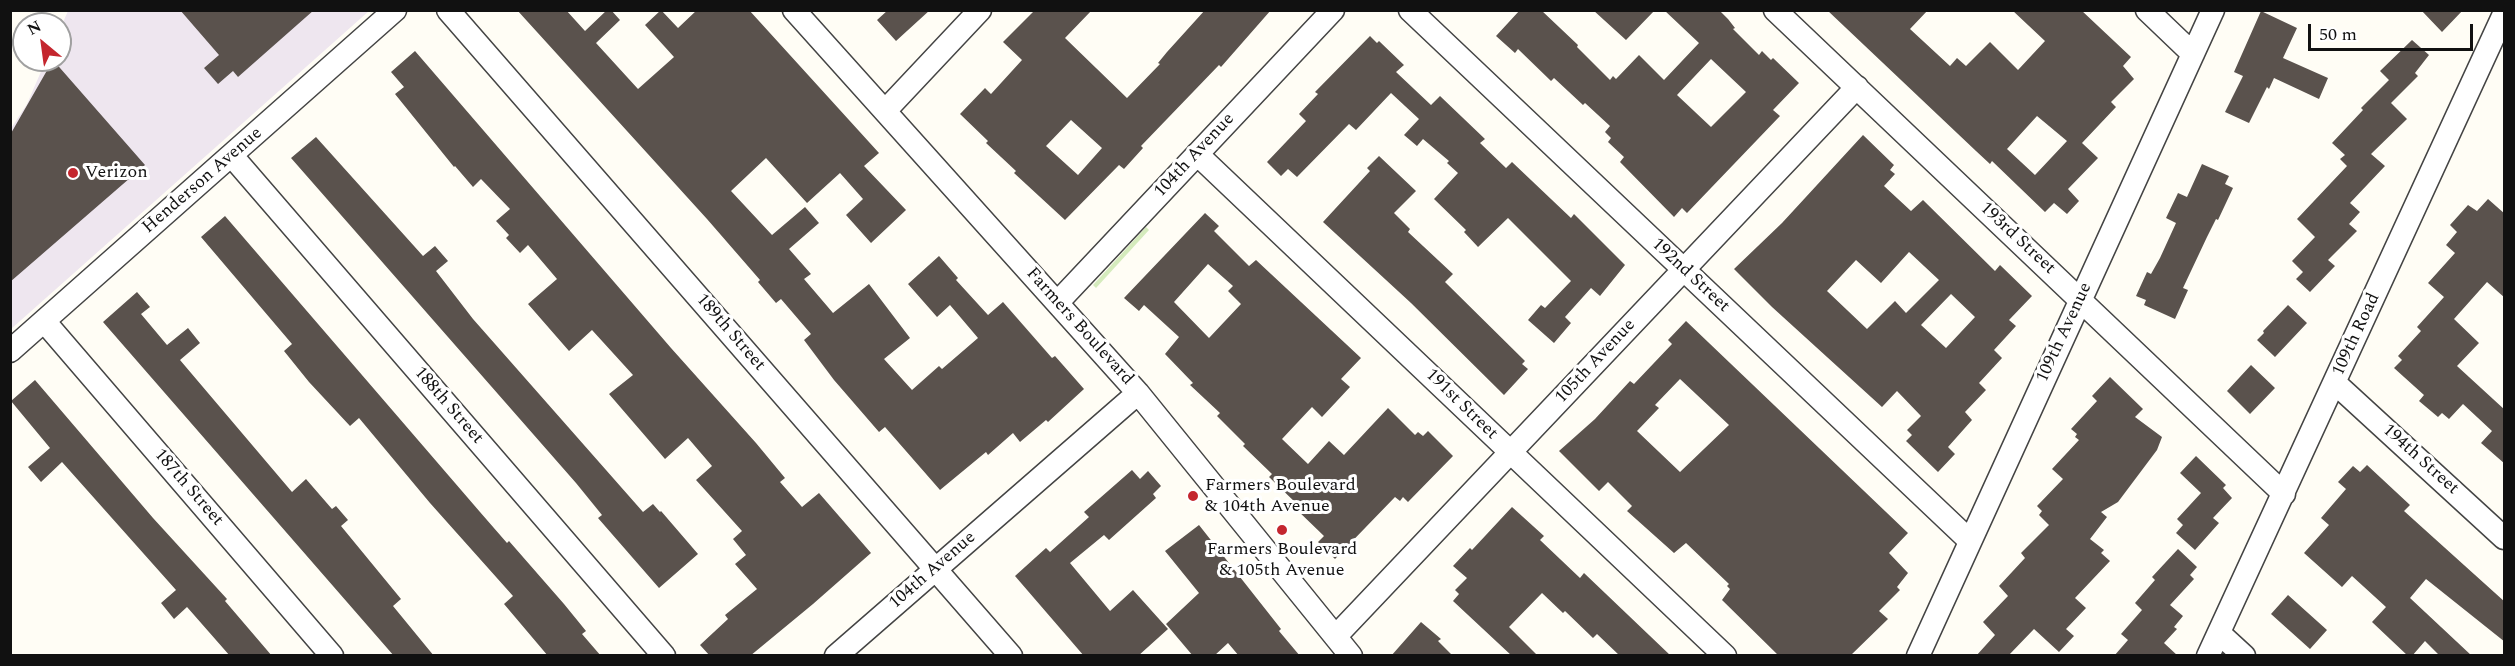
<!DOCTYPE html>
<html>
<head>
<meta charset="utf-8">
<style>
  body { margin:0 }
  #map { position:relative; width:2515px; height:666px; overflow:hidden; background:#fffdf5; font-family:Spectral,serif }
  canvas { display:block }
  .frame { position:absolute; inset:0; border:12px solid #111; pointer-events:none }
  .north { position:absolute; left:12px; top:12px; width:60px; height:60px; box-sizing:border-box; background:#fff; border:2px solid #a0a0a0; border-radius:50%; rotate:331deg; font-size:16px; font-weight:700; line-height:24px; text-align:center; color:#111 }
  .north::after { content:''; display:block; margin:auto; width:21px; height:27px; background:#c4262e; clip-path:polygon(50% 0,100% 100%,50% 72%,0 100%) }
  .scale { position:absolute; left:2308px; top:24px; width:165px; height:27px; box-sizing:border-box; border:3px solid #111; border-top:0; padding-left:8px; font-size:18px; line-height:21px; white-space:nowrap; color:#111; -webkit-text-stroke:4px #fff; paint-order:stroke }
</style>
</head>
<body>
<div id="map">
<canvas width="2515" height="666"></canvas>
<div class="frame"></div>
<div class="north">N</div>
<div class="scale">50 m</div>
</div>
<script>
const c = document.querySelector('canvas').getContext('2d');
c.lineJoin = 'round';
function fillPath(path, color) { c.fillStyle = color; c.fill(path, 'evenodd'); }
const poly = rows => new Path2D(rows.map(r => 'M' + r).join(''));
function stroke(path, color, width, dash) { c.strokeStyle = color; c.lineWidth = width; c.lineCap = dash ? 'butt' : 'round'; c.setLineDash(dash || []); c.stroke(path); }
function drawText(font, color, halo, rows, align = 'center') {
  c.font = font + ' Spectral,serif'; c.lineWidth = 6; c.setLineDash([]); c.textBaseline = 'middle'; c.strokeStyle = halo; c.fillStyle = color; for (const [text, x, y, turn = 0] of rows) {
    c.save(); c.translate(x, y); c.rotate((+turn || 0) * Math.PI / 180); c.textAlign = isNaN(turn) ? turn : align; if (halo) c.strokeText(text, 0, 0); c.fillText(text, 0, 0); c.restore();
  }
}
fillPath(poly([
  [68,11,369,11,11,329,10,130,27,104,46,60,60,60,60,29]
]), '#eee6ef');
fillPath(poly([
  [1146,227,1149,230,1096,288,1093,285]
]), '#d5ebbd');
fillPath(poly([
  [180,10,314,10,238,77,233,71,218,84,204,68,219,55],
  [517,10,566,10,585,31,607,10,611,10,620,20,596,43,638,89,674,57,645,25,661,10,678,28,697,10,749,10,879,153,864,166,906,210,871,243,846,215,863,199,840,173,807,203,766,158,731,191,772,235,805,207,819,223,789,249,811,274,804,279,833,313,869,284,910,338,884,359,912,390,939,366,942,369,978,338,950,305,937,317,908,284,939,256,958,278,956,280,988,315,1003,302,1052,358,1055,356,1084,389,1048,422,1046,420,1020,442,1013,433,988,455,986,452,940,490,885,427,879,432,834,380,804,340,811,334,781,299,776,303,758,282,760,280,707,219],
  [888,10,930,10,896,41,877,20],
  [1035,10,1092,10,1065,38,1127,98,1160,64,1158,63,1167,52,1205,10,1271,10,1221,67,1219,65,1141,146,1143,148,1124,169,1119,165,1065,220,1014,173,1016,171,986,143,988,141,960,114,985,88,991,94,1022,60,1003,42],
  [1071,120,1102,148,1078,175,1046,146],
  [1520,10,1541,10,1578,45,1577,47,1610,80,1613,76,1616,79,1639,55,1664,80,1699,43,1664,10,1719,10,1728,19,1735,28,1733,29,1759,55,1762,51,1771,60,1773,58,1799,83,1773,110,1780,116,1687,213,1682,208,1674,217,1620,162,1624,157,1608,142,1611,138,1605,132,1610,126,1585,103,1583,105,1554,78,1551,81,1518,49,1515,53,1496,36],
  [1711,59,1746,92,1711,127,1677,95],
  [1593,10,1655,10,1626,40],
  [1827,10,1928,10,1910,29,1950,66,1957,58,1966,66,1990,42,2018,70,2045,41,2012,10,2081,10,2131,57,2123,66,2134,79,2111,102,2116,107,2082,143,2098,158,2068,189,2079,201,2067,214,2054,203,2045,212,1992,161,1990,164,1976,151],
  [2037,116,2067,141,2035,175,2007,149],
  [2421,10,2463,10,2442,32],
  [2261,11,2297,28,2283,58,2328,78,2319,99,2274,78,2269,89,2267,87,2249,123,2225,112,2243,76,2234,72],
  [1370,36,1377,43,1379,41,1404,65,1396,72,1431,105,1440,96,1485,139,1480,143,1506,168,1512,162,1571,218,1574,214,1625,265,1600,296,1591,288,1565,317,1571,323,1554,343,1528,320,1541,305,1545,308,1571,281,1508,218,1478,247,1464,232,1466,230,1434,199,1458,173,1447,163,1449,161,1423,139,1417,146,1404,135,1419,119,1391,93,1356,130,1349,124,1297,177,1288,169,1281,176,1267,162,1306,121,1299,114,1318,94,1315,92],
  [2412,40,2429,55,2415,73,2418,76,2391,103,2407,119,2371,154,2385,166,2350,203,2360,212,2349,224,2357,231,2328,260,2335,266,2310,292,2296,279,2303,272,2292,261,2315,237,2297,219,2347,166,2340,159,2345,155,2332,143,2363,110,2361,108,2389,80,2380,71],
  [415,51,671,348,756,443,785,478,780,482,802,507,819,493,871,553,813,604,750,656,710,656,700,645,728,619,725,615,757,589,735,564,746,555,733,539,742,531,696,480,712,466,688,438,665,459,609,394,633,375,592,330,569,351,528,304,557,279,528,245,520,253,506,238,509,235,496,221,510,209,481,179,473,187,455,166,454,167,395,94,404,87,391,72],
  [53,60,145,165,10,282,10,135],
  [1863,135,1894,165,1890,170,1895,174,1884,186,1911,211,1923,200,1995,271,2000,265,2032,296,2009,320,2016,326,1994,350,2002,358,1979,383,1986,390,1965,412,1972,420,1948,447,1955,454,1938,472,1906,441,1912,435,1907,430,1921,416,1897,391,1882,407,1772,307,1734,269,1782,223],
  [1909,252,1939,280,1906,313,1895,301,1867,329,1827,291,1856,260,1881,283],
  [1951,294,1975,317,1946,348,1921,325],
  [316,137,423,256,435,246,448,261,436,271,473,319,643,512,653,504,660,512,661,511,698,554,659,588,598,518,602,515,576,483,291,158],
  [1379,156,1416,191,1394,213,1410,229,1408,232,1453,274,1445,282,1525,361,1522,364,1528,369,1504,395,1411,303,1323,222,1370,171,1367,168],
  [2202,164,2229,176,2225,184,2233,188,2218,220,2216,219,2207,237,2183,288,2188,290,2175,319,2144,305,2146,300,2136,296,2147,272,2151,274,2160,258,2176,223,2166,218,2178,193,2187,197],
  [2488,199,2505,214,2505,298,2487,282,2454,319,2479,343,2457,366,2505,410,2505,464,2481,443,2492,431,2463,404,2449,419,2442,413,2438,417,2419,401,2424,395,2394,368,2402,360,2398,356,2421,331,2417,327,2444,297,2428,283,2455,253,2446,245,2457,232,2450,225,2468,205,2477,211],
  [1205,213,1219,226,1214,231,1249,266,1256,260,1361,358,1341,379,1350,387,1322,417,1312,407,1282,439,1308,464,1329,441,1344,455,1388,408,1415,435,1418,432,1423,436,1428,431,1453,456,1408,502,1403,497,1400,501,1395,497,1335,559,1318,542,1324,536,1295,508,1298,505,1269,477,1272,474,1243,446,1245,444,1217,416,1220,413,1190,385,1193,383,1165,354,1179,337,1144,305,1139,311,1124,298],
  [1208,264,1233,286,1228,291,1241,304,1209,338,1174,302],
  [225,216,480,512,507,543,509,541,564,604,586,631,582,634,601,656,548,656,504,604,513,596,430,503,359,418,350,426,309,382,284,351,292,344,201,237],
  [137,292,150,307,141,314,167,345,188,328,200,343,180,360,292,492,306,479,332,509,336,506,348,520,341,526,401,599,393,606,434,656,394,656,103,322],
  [2288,305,2307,323,2275,357,2257,340,2264,333,2263,331],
  [1686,321,1908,533,1889,553,1908,573,1897,587,1900,590,1879,611,1888,619,1850,656,1779,656,1722,600,1730,589,1727,586,1729,584,1686,543,1674,553,1627,511,1632,506,1608,482,1599,491,1559,451,1595,419,1630,381,1634,384,1672,344,1668,340],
  [1680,379,1729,425,1680,472,1637,431,1659,408,1655,405],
  [2251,365,2275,388,2250,414,2227,391],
  [2110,377,2143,409,2135,417,2162,437,2157,450,2118,502,2101,512,2107,517,2090,539,2104,550,2101,553,2110,561,2075,598,2086,608,2066,629,2074,636,2059,652,2034,629,2008,656,1976,656,1995,635,1983,622,2008,596,1999,586,2025,558,2021,553,2049,525,2039,515,2042,511,2037,506,2063,479,2052,469,2079,440,2075,437,2077,434,2071,429,2097,401,2092,396],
  [35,380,153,518,227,599,225,601,272,656,230,656,187,607,174,619,161,603,176,590,62,462,41,482,28,467,50,448,11,401],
  [2196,456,2226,485,2223,488,2232,498,2213,518,2219,523,2195,550,2176,533,2183,525,2177,519,2201,493,2180,473],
  [2367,465,2410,505,2404,511,2505,602,2505,642,2426,579,2410,598,2472,656,2440,656,2425,641,2412,656,2408,656,2372,622,2386,607,2352,576,2342,587,2304,553,2329,525,2321,518,2346,489,2338,482,2353,466,2360,472],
  [1132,470,1140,479,1148,471,1161,486,1153,494,1156,498,1109,540,1104,535,1070,563,1110,611,1133,590,1168,629,1138,656,1084,656,1015,576,1046,548,1050,552,1089,517,1084,512],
  [1512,507,1544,536,1540,540,1580,578,1584,573,1671,656,1620,656,1597,634,1593,638,1565,611,1563,613,1542,593,1509,627,1538,656,1512,656,1453,601,1459,594,1455,590,1467,578,1453,566,1470,548,1472,550],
  [1199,525,1281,629,1279,631,1300,656,1239,656,1228,643,1214,656,1193,656,1166,624,1199,593,1165,551],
  [2178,549,2197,567,2190,575,2194,579,2170,605,2183,616,2174,627,2177,629,2164,643,2178,656,2114,656,2128,640,2121,634,2142,610,2135,603,2155,580,2152,577],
  [2288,595,2327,630,2310,649,2271,614],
  [1421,622,1441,639,1438,641,1453,656,1391,656]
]), '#5a524d');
const minor = poly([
  [448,10,1011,656],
  [794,10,1138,393,1351,656],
  [1410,10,1970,541],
  [1775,10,2284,494],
  [2147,10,2193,54],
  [885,111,980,10],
  [1197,154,1725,656],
  [232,156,664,656],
  [1058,302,1333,10],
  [44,321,332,656],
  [10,351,395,10],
  [2335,383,2504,538],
  [2219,633,2244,656],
  [1336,636,1857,87],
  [836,656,1138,393],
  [1918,656,2213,10],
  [2208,656,2504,14]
]);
stroke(minor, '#444', 25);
stroke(minor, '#fff', 22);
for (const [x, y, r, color] of [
  [73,173,6,"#c4262e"],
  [1193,496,6,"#c4262e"],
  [1282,530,6,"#c4262e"]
]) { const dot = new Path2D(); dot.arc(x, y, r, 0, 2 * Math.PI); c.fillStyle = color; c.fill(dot); stroke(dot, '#fff', 2); }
drawText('18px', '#111', '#fff', [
  ["104th Avenue",1195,156,-47],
  ["Henderson Avenue",203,181,-41],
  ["193rd Street",2017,239,43],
  ["192nd Street",1690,276,43],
  ["Farmers Boulevard",1079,327,48],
  ["189th Street",730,333,49],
  ["109th Avenue",2065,333,-65],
  ["109th Road",2357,335,-65],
  ["105th Avenue",1596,362,-47],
  ["191st Street",1461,405,44],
  ["188th Street",448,406,49],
  ["194th Street",2420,460,42],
  ["187th Street",188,488,49],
  ["104th Avenue",933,571,-41]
]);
drawText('18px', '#111', '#fff', [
  ["Verizon",85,173],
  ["Farmers Boulevard",1205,486],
  ["& 104th Avenue",1205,507],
  ["Farmers Boulevard",1282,550,"center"],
  ["& 105th Avenue",1282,571,"center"]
], 'left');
</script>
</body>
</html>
